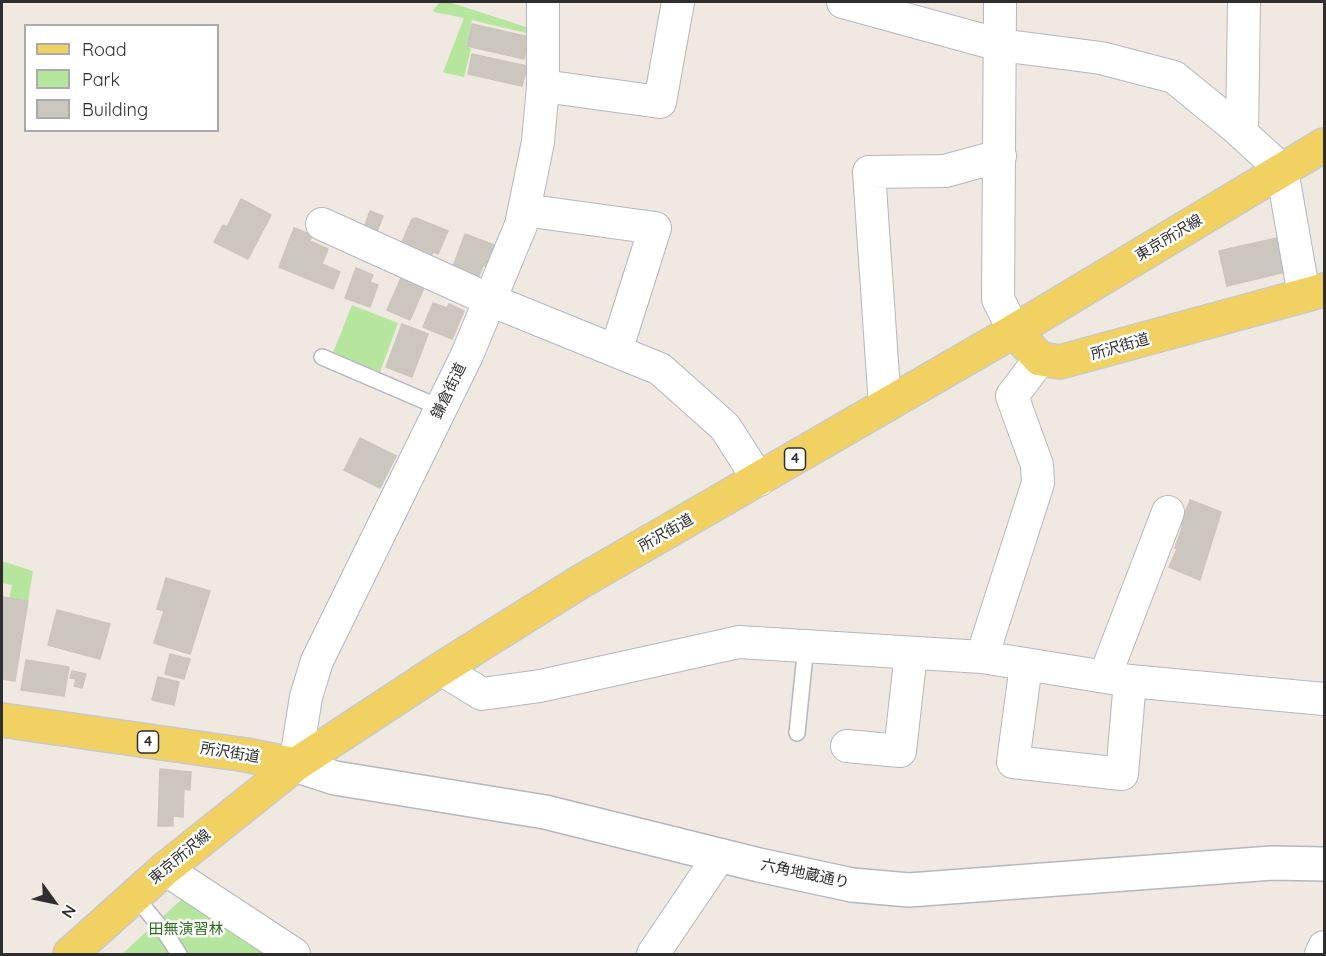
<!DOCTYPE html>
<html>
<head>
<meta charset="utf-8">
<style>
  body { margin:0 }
  #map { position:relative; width:1326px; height:956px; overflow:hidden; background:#efe9e1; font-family:Quicksand,sans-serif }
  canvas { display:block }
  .frame { position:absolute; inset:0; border:3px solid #2e2e2e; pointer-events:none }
  .legend { position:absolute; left:24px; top:24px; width:195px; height:108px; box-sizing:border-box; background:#fff; border:2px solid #ababab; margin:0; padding:8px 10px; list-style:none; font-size:18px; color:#2e2e2e }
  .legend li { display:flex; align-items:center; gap:12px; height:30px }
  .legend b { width:30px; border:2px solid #ababab }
  .north { position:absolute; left:24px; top:872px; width:60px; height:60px; -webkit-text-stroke:4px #fff; paint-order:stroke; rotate:123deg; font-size:16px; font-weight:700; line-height:24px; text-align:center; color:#2e2e2e }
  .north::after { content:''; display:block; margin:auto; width:21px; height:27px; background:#2e2e2e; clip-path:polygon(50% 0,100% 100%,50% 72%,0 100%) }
</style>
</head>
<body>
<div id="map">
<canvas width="1326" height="956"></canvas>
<div class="frame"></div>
<ul class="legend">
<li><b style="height:8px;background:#f2d163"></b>Road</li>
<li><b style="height:16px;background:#b6e59e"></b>Park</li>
<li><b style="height:16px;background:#cbc7bf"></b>Building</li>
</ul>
<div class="north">N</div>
</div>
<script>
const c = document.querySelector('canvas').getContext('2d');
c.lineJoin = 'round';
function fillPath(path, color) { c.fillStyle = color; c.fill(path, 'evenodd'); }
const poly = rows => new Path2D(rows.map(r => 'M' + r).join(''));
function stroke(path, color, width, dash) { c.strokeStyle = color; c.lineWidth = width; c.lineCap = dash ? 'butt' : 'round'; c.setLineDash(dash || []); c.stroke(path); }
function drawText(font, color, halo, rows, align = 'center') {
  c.font = font + ' Quicksand,"Noto Sans JP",sans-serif'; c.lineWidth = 5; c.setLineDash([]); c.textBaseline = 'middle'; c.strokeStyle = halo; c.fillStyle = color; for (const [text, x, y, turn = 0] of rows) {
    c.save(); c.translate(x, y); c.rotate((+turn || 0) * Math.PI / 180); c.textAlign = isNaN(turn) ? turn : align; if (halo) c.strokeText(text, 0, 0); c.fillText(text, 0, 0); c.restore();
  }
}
fillPath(poly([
  [440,2,449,2,529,28,530,34,472,20,466,45,471,49,464,77,445,73,443,72,464,18,434,12,433,10],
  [352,305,398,323,380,372,333,353],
  [2,561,33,571,28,601,9,599,12,585,2,583],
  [183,898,279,954,122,954]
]), '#b6e59e');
const building = poly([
  [472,24,529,37,524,59,467,46,472,24],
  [472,54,527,66,522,86,468,74,472,54],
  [241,199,271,215,248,259,214,242,223,225,227,227,241,199],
  [370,211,383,216,375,236,363,231,370,211],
  [416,218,448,231,438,254,433,252,428,262,400,247,412,219,416,218],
  [294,228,312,235,310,241,328,249,322,264,340,272,333,289,279,267,294,228],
  [465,234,494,245,486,267,483,265,477,281,451,272,465,234],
  [1277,238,1285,272,1227,286,1219,251,1277,238],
  [356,268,373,275,370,282,378,285,370,307,345,298,356,268],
  [401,278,424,288,410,320,387,310,401,278],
  [433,303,447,308,449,304,464,311,452,339,423,327,433,303],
  [402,324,428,334,412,377,386,367,402,324],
  [360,438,396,456,380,488,344,470,360,438],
  [1190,500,1221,512,1200,580,1169,567,1177,549,1175,548,1183,525,1181,524,1190,500],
  [166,578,210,591,190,654,154,643,164,611,157,609,166,578],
  [2,597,28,601,15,681,2,679,2,597],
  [57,610,110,624,100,659,48,645,57,610],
  [170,654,190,659,184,679,165,674,170,654],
  [26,660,69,667,64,696,21,690,26,660],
  [72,671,86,674,82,688,74,686,76,679,70,678,72,671],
  [158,677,179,682,174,705,152,700,158,677],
  [160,769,191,772,190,790,184,789,183,817,173,816,173,826,158,826,160,769]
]);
fillPath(building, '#cbc7bf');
stroke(building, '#cbc5ba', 1.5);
const lane = poly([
  [322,357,441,408],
  [797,733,806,645],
  [134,895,166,934,179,954]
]);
const street = poly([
  [843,2,1000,45,1101,58,1174,77,1234,126,1282,170,1304,295],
  [1000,2,998,299,1014,331],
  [543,86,660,102,678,2],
  [1242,133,1244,2],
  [524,210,655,228,616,351],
  [322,224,490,300,660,369,725,427,759,480],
  [885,406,869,172,945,171,1000,156],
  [982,657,1038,483,1037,465,1012,396,1040,359],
  [1026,665,1013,762,1122,774,1130,681],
  [441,669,482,694,540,686,739,642,982,657,1130,681,1324,699],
  [1105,676,1168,512],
  [847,746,900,751,911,653],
  [295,765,306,697,317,661,467,355,521,225,538,142,543,86,543,2],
  [165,869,294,954],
  [653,954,720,855],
  [1321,954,1324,947]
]);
const secondary = poly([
  [295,765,335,778,545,812,759,865,852,885,909,890,1272,863,1324,864]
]);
const primary = poly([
  [1014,331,1324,145],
  [2,720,246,755,295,765],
  [70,954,165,869,295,765,441,669,580,582,1014,331,1040,359,1060,362,1324,290]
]);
stroke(lane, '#b4b7c1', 18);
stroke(street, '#b4b7c1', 34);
stroke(secondary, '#b4b7c1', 36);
stroke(primary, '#c9c9c9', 36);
stroke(lane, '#fff', 15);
stroke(street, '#fff', 32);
stroke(secondary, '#fff', 33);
stroke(primary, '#f2d163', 33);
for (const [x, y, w] of [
  [795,459,21],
  [148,742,21]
]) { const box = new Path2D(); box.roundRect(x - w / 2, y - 11, w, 22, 4.5); c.fillStyle = '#fff'; c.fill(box); stroke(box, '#2e2e2e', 1.5); }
drawText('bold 14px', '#2e2e2e', null, [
  ["4",795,459],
  ["4",148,742]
]);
drawText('15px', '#2e2e2e', '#fff', [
  ["東京所沢線",1169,238,-31],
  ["所沢街道",1120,347,-16],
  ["鎌倉街道",449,391,-64],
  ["所沢街道",666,533,-30],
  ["所沢街道",230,753,9],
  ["東京所沢線",180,857,-40],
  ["六角地蔵通り",805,874,12]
]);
drawText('15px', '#2c6e1b', '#fff', [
  ["田無演習林",186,929]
]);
</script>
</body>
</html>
